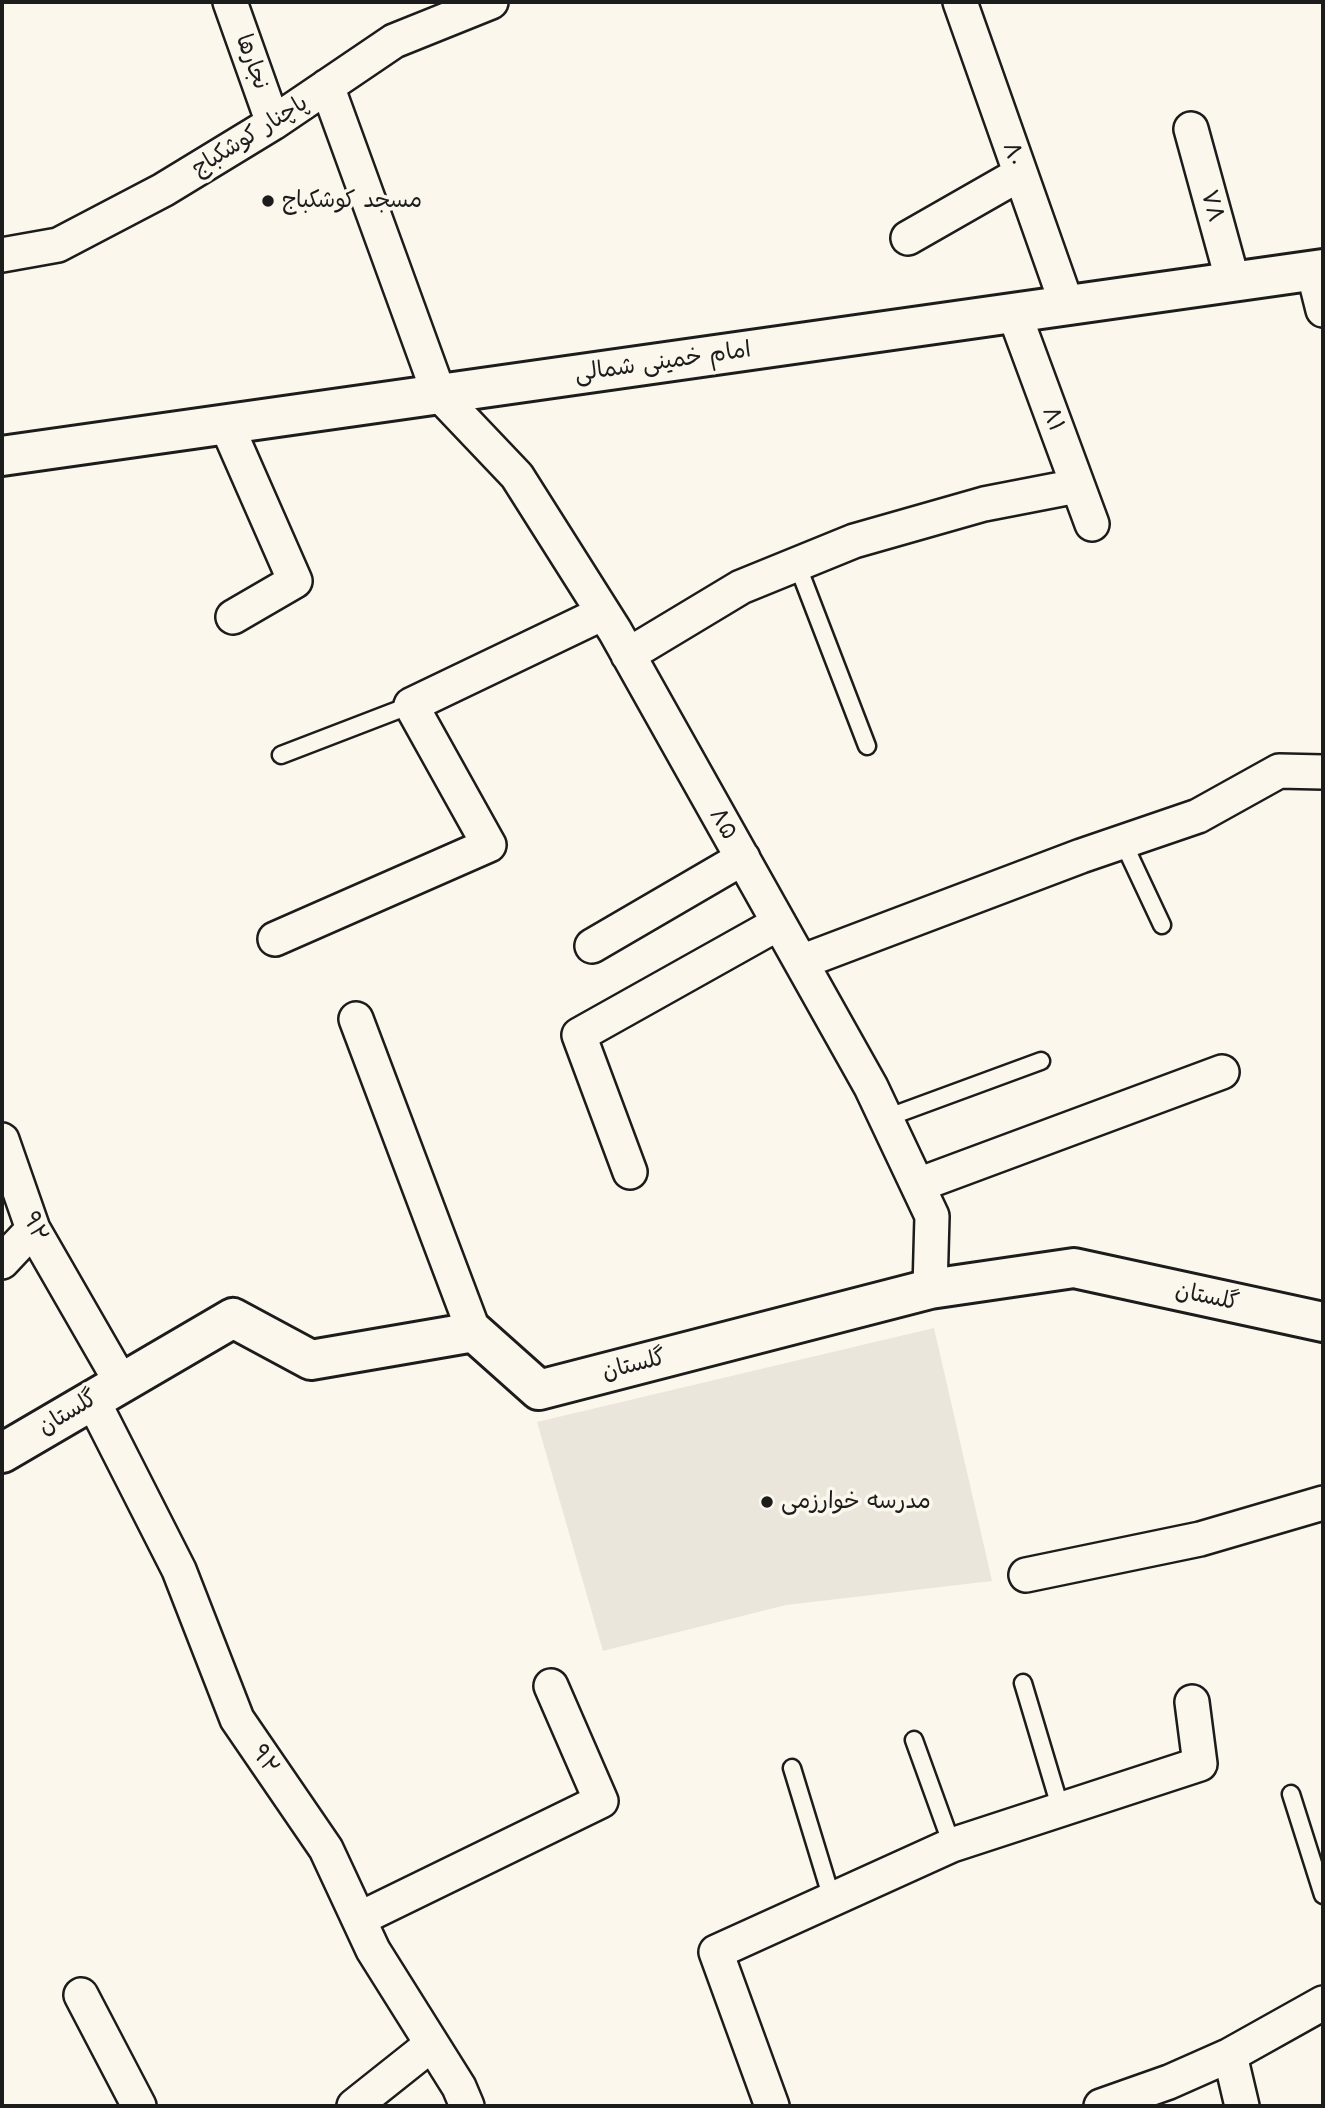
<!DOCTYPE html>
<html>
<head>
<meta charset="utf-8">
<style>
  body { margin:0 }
  #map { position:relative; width:1325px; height:2108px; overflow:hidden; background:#fbf7ec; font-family:"Playpen Sans",sans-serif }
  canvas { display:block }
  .frame { position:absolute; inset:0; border:4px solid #1c1c1c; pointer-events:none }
</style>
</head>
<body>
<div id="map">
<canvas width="1325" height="2108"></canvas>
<div class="frame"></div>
</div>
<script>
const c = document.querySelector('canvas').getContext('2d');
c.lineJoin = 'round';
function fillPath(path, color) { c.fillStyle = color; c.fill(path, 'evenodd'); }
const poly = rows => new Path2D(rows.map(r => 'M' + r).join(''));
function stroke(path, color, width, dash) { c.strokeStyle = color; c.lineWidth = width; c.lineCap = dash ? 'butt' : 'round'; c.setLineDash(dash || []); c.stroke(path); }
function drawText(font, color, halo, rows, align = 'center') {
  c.font = font + ' "Playpen Sans","Playpen Sans Arabic",sans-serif'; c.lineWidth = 7; c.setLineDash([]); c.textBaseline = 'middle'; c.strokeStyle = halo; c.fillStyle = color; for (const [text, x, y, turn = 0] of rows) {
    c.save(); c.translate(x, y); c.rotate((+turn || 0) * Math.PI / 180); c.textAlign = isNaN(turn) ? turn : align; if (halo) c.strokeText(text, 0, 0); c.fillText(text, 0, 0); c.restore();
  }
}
fillPath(poly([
  [934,1328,992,1581,786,1605,603,1651,537,1422]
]), '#eae6dc');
const lane = poly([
  [797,564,867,746],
  [281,755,411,705],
  [1123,842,1162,925],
  [886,1118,1041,1061],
  [1023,1683,1061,1810],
  [914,1740,952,1845],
  [792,1768,832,1899],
  [1291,1794,1323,1895]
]);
const street = poly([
  [230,2,273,123],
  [960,2,1067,305],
  [327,86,439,394,517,476,615,631,871,1087,932,1216,930,1289],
  [1191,129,1233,282],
  [908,238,1020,174],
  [2,255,58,245,163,190,273,123,394,41,491,2],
  [1313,270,1323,310],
  [1014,313,1092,524],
  [226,424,295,581,233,617],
  [628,655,741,587,854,541,984,504,1077,486],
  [275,939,489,845,411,705,603,613],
  [592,946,743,858],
  [801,962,1081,856,1198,816,1279,771,1323,772],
  [356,1019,474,1332],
  [2,1140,33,1229,121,1382],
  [630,1172,579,1035,779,923],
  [918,1185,1222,1072],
  [2,1262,33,1229],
  [92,1399,179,1570,237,1719,326,1849,373,1950,459,2087,467,2106],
  [1026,1575,1200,1539,1323,1503],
  [359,1919,601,1801,551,1686],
  [81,1995,139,2106],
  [1230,2055,1242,2106],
  [354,2106,432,2044],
  [772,2106,716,1952,952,1845,1200,1764,1192,1702],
  [1101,2106,1169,2082,1230,2055,1323,2003]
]);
const secondary = poly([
  [2,1453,233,1318,311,1360,474,1332,539,1390,930,1289,1074,1268,1323,1322]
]);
const primary = poly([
  [2,456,1323,269]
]);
stroke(lane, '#1c1c1c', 21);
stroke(street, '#1c1c1c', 38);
stroke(secondary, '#1c1c1c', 44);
stroke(primary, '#1c1c1c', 44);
stroke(lane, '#fbf7ec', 16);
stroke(street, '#fbf7ec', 33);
stroke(secondary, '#fbf7ec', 38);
stroke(primary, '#fbf7ec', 38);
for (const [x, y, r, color] of [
  [268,201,7,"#1c1c1c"],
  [767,1502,7,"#1c1c1c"]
]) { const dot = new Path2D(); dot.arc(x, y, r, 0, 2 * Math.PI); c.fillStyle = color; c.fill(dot); stroke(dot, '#fbf7ec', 2.5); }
drawText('23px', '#1c1c1c', '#fbf7ec', [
  ["نجارها",252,62,70],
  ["پاچنار کوشکباج",250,136,-32],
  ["۸۰",1013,154,71],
  ["۷۸",1212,206,75],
  ["امام خمینی شمالی",663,362,-8],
  ["۸۱",1053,419,70],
  ["۸۵",723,824,60],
  ["۹۲",35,1227,65],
  ["گلستان",1207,1297,12],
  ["گلستان",634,1365,-14],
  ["گلستان",68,1413,-31],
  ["۹۲",265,1760,56]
]);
drawText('23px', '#1c1c1c', '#fbf7ec', [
  ["مسجد کوشکباج",282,201],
  ["مدرسه خوارزمی",781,1502]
], 'left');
</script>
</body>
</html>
